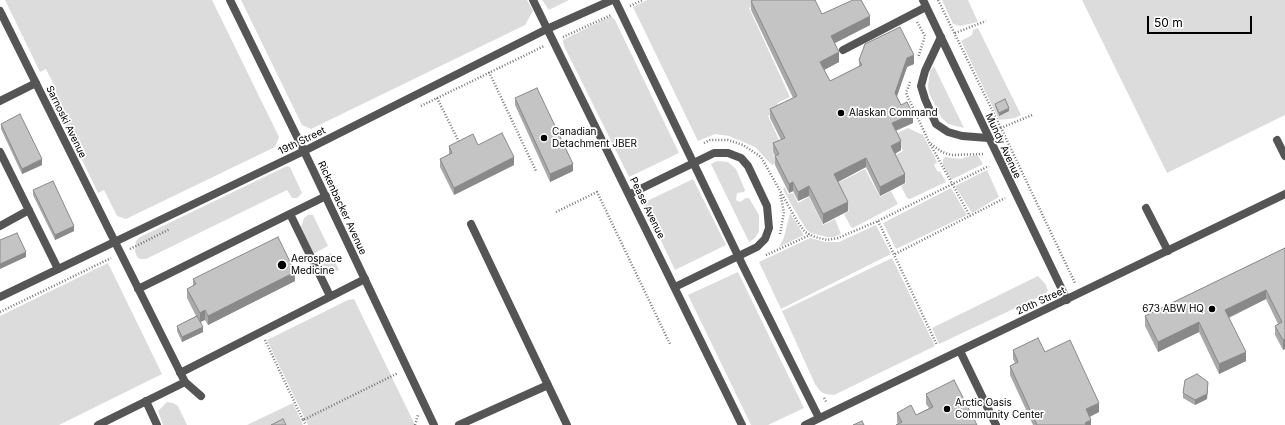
<!DOCTYPE html>
<html>
<head>
<meta charset="utf-8">
<style>
  body { margin:0 }
  #map { position:relative; width:1285px; height:425px; overflow:hidden; background:#fff; font-family:Inter,sans-serif }
  canvas { display:block }
  .scale { position:absolute; left:1147px; top:16px; width:105px; height:18px; box-sizing:border-box; border:2px solid #000; border-top:0; padding-left:5px; font-size:12px; line-height:14px; white-space:nowrap; color:#000; -webkit-text-stroke:3px #fff; paint-order:stroke }
</style>
</head>
<body>
<div id="map">
<canvas width="1285" height="425"></canvas>
<div class="scale">50 m</div>
</div>
<script>
const c = document.querySelector('canvas').getContext('2d');
c.lineJoin = 'round';
function fillPath(path, color) { c.fillStyle = color; c.fill(path, 'evenodd'); }
const poly = rows => new Path2D(rows.map(r => 'M' + r).join(''));
function stroke(path, color, width, dash) { c.strokeStyle = color; c.lineWidth = width; c.lineCap = dash ? 'butt' : 'round'; c.setLineDash(dash || []); c.stroke(path); }
function drawText(font, color, halo, rows, align = 'center') {
  c.font = font + ' Inter,sans-serif'; c.lineWidth = 3.5; c.setLineDash([]); c.textBaseline = 'middle'; c.strokeStyle = halo; c.fillStyle = color; for (const [text, x, y, turn = 0] of rows) {
    c.save(); c.translate(x, y); c.rotate((+turn || 0) * Math.PI / 180); c.textAlign = isNaN(turn) ? turn : align; if (halo) c.strokeText(text, 0, 0); c.fillText(text, 0, 0); c.restore();
  }
}
fillPath(poly([
  [5,0,212,0,279,137,275,147,126,219,117,216,104,190,98,193,48,89,54,85,46,69,40,72],
  [241,0,527,0,533,11,525,25,311,129,302,125],
  [542,0,569,0,549,10],
  [647,0,755,0,757,4,749,8,790,97,777,103,780,110,768,116,782,146,772,151,777,162,772,165,755,147,729,136,715,134,698,141,633,7],
  [942,0,968,0,978,22,960,26,953,24],
  [1082,0,1285,0,1285,115,1167,173],
  [611,16,615,20,679,153,629,177,564,46,563,40],
  [978,28,1021,115,1015,118,999,120,961,41,972,35,973,30],
  [934,66,964,128,948,124,941,117,929,93,928,86,930,71],
  [908,128,923,135,937,162,934,165,938,172,940,171,946,182,910,199,907,198,901,186,906,183,893,156,903,151,895,134],
  [975,155,978,156,983,164,951,180,943,165,943,159,945,157,960,159],
  [717,161,728,162,736,169,745,190,744,192,737,193,736,200,740,202,746,198,749,198,759,215,759,231,755,238,749,242,711,164],
  [287,166,290,167,302,193,297,198,292,198,287,190,146,259,140,259,137,257,135,251,136,241,140,237],
  [865,169,880,197,891,191,898,204,853,228,851,227,844,214,849,211,836,184],
  [987,170,999,197,972,213,955,186],
  [693,179,726,245,675,270,643,203],
  [785,187,788,194,793,193,798,203,809,197,823,225,835,219,841,234,834,237,827,237,811,233,806,229,791,204,783,189],
  [951,188,967,215,896,249,883,223],
  [790,213,804,235,779,247,784,237],
  [308,215,313,215,328,246,313,254,301,227,304,218],
  [876,225,891,254,781,309,759,262,810,238,825,242,839,242],
  [331,253,339,270,330,273,325,272,321,269,316,260],
  [892,258,935,346,834,395,825,394,820,391,815,384,782,311],
  [108,263,162,374,59,425,0,425,0,316],
  [738,272,804,408,768,425,751,425,688,295],
  [1038,276,1046,285,1048,291,1043,295,939,344,932,328],
  [354,299,415,425,308,425,267,340,348,300],
  [167,402,173,403,178,406,187,425,163,425,158,411],
  [293,403,303,425,247,425]
]), '#dcdcdc');
stroke(poly([
  [938,0,1001,128],
  [630,6,643,0],
  [917,22,925,36,918,58],
  [955,33,986,21],
  [563,37,611,15],
  [489,72,536,171],
  [910,82,906,93,929,142,970,216],
  [437,98,459,142],
  [421,106,544,46],
  [1032,115,1001,128,1075,283],
  [704,143,710,140,728,140,743,145,761,157,797,221,805,232,815,237,827,240,838,238,878,221,989,166],
  [931,144,942,152,951,155,983,154],
  [556,212,597,192,670,344],
  [878,221,937,345],
  [780,234,784,212,780,193],
  [130,249,170,229],
  [895,254,1005,198],
  [766,255,810,235],
  [0,312,111,258],
  [265,340,303,420,398,373],
  [824,398,827,403],
  [303,420,306,425],
  [415,425,418,415]
]), '#777', 2.5, [1, 2]);
stroke(poly([
  [941,37,925,71,921,86,925,99,936,124,948,132,962,136,988,138],
  [843,50,926,7],
  [0,101,36,83],
  [1277,140,1285,156],
  [0,152,58,269],
  [630,194,714,153,728,153,741,158,748,166,767,206,769,228,765,239,757,247,675,287],
  [1146,208,1168,251],
  [290,214,330,296],
  [471,224,567,425],
  [0,226,29,210],
  [138,289,326,196],
  [180,373,365,279],
  [185,382,201,396],
  [146,401,157,425],
  [98,425,185,382,115,242],
  [459,425,548,385]
]), '#555', 8);
stroke(poly([
  [230,0,304,151,434,425],
  [533,0,742,425],
  [615,0,743,266,819,418],
  [923,0,1067,300],
  [0,11,115,242],
  [0,297,304,151,547,29,612,0],
  [960,351,996,425],
  [805,425,1285,194]
]), '#555', 8);
fillPath(poly([
  [751,1,822,14,870,25,835,43,839,62,824,70,830,81,859,66,859,60,914,64,907,67,897,96,901,105,913,123,896,131,901,150,895,154,905,183,880,196,866,167,838,182,848,211,823,224,809,196,798,201,793,191,789,193,775,165,775,156,773,152,773,143,781,140,770,118,770,109,793,98,751,10],
  [515,98,573,171,550,182,515,105],
  [995,104,1009,111,999,116,995,106],
  [1,124,42,165,22,174,1,129],
  [478,145,514,165,454,195,440,167,440,159,449,154,449,146],
  [33,190,74,231,55,240,33,195],
  [1285,248,1283,350,1275,335,1275,326,1278,324,1266,299,1229,318,1246,361,1219,374,1199,332,1158,352,1145,326,1145,316],
  [193,279,295,281,208,325,205,320,200,322,203,332,182,342,177,331,177,326,196,316,187,298,187,289,193,286],
  [1013,350,1045,352,1099,412,1090,417,1091,425,1033,425,1010,375,1010,366,1015,363,1013,359],
  [1208,387,1207,399,1195,405,1183,398,1183,393],
  [926,394,977,425,898,424,897,422,897,413,916,415,929,408,926,404]
]), '#a9a9a9');
fillPath(poly([
  [870,16,870,25,831,45,831,36],
  [839,52,839,62,820,72,820,62],
  [914,55,914,64,907,67,895,102,895,93,907,58],
  [1009,108,1009,111,999,116,999,113],
  [913,114,913,123,892,132,892,123],
  [901,141,901,150,891,156,891,146],
  [514,157,514,165,454,195,454,188],
  [866,158,866,167,834,184,834,174],
  [42,159,42,165,22,174,22,169],
  [573,164,573,171,550,182,550,174],
  [905,174,905,183,880,196,880,187],
  [793,182,793,191,789,193,789,184],
  [809,186,809,196,798,201,798,192],
  [848,202,848,211,823,224,823,214],
  [74,226,74,231,55,240,55,235],
  [26,252,26,257,0,269,0,264],
  [295,272,295,281,208,325,208,316],
  [1266,290,1266,299,1225,319,1225,310],
  [205,310,205,320,200,322,200,313],
  [1199,322,1199,332,1158,352,1158,342],
  [203,327,203,332,182,342,182,337],
  [1285,339,1285,349,1283,350,1283,340],
  [1246,352,1246,361,1219,374,1219,364],
  [1208,382,1207,399,1195,405,1195,400],
  [1099,403,1099,412,1086,418,1086,409],
  [1091,420,1091,425,1085,425,1085,423]
]), '#898989');
const building = poly([
  [753,0,815,0,822,14,853,0,861,0,870,16,831,36,839,52,820,62,830,81,862,65,859,60,865,44,900,27,914,55,907,58,895,93,901,105,907,102,913,114,892,123,901,141,891,146,905,174,880,187,866,158,834,174,848,202,823,214,809,186,798,192,793,182,789,184,775,156,779,154,773,143,785,138,770,109,797,96,751,1,753,0],
  [537,88,573,164,550,174,515,98,537,88],
  [1005,99,1009,108,999,113,995,104,1005,99],
  [20,114,42,159,22,169,1,124,20,114],
  [502,133,514,157,454,188,440,159,452,153,449,146,473,134,478,145,502,133],
  [53,181,74,226,55,235,33,190,53,181],
  [17,233,26,252,0,264,0,240,17,233],
  [278,237,295,272,208,316,205,310,200,313,187,289,196,284,193,279,278,237],
  [1285,248,1285,339,1283,340,1275,326,1282,322,1266,290,1225,310,1246,352,1219,364,1199,322,1158,342,1145,316,1285,248],
  [197,316,203,327,182,337,177,326,197,316],
  [1038,338,1045,352,1070,340,1099,403,1086,409,1091,420,1085,423,1086,425,1037,425,1010,366,1018,362,1013,350,1038,338],
  [1197,374,1208,382,1207,394,1195,400,1183,393,1185,380,1197,374],
  [954,380,977,425,896,425,902,422,897,413,911,405,916,415,933,407,926,394,954,380],
  [283,419,286,425,271,425,283,419],
  [862,421,864,425,853,425,862,421]
]);
fillPath(building, '#c4c4c4');
stroke(building, '#898989', 1);
for (const [x, y, r, color] of [
  [841,113,4,"#000"],
  [544,138,4,"#000"],
  [282,265,5,"#000"],
  [1212,309,4,"#000"],
  [947,409,4,"#000"]
]) { const dot = new Path2D(); dot.arc(x, y, r, 0, 2 * Math.PI); c.fillStyle = color; c.fill(dot); stroke(dot, '#fff', 1.5); }
drawText('10px', '#000', '#fff', [
  ["Alaskan Command",849,113],
  ["Canadian",552,132],
  ["Detachment JBER",552,144],
  ["Aerospace",291,259],
  ["Medicine",291,271],
  ["673 ABW HQ",1204,309,"right"],
  ["Arctic Oasis",955,403],
  ["Community Center",955,415]
], 'left');
drawText('10px', '#000', '#fff', [
  ["Sarnoski Avenue",66,122,64],
  ["19th Street",302,141,-26],
  ["Mundy Avenue",1003,146,65],
  ["Rickenbacker Avenue",342,208,65],
  ["Pease Avenue",647,208,64],
  ["20th Street",1041,301,-25]
]);
</script>
</body>
</html>
